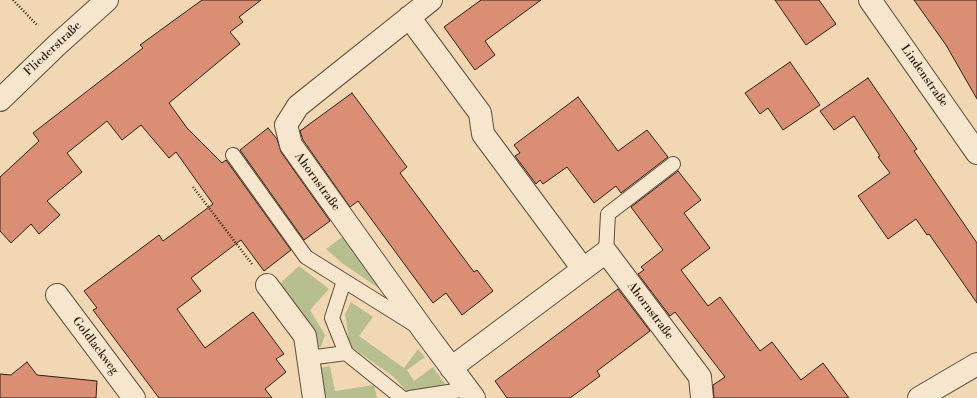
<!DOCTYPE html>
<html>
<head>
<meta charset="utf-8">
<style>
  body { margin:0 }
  canvas { display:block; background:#f1d8b3 }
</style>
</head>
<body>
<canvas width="977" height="398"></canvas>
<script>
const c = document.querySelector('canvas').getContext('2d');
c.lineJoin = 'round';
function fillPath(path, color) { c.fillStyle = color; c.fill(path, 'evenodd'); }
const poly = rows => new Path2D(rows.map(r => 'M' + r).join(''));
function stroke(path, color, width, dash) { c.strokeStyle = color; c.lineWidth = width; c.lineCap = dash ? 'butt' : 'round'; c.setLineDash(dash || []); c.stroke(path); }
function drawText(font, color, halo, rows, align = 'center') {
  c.font = font + ' "Libre Bodoni",serif'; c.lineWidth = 3; c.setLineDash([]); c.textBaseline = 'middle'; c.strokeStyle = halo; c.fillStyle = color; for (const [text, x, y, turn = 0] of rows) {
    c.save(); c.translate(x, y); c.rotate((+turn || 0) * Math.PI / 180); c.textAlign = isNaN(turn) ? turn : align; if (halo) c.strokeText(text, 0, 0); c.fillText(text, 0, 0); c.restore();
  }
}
fillPath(poly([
  [348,233,384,282,377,287,342,263,326,249],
  [299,266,329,289,310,310,325,335,321,347,317,347,276,287],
  [351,302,373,317,359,336,404,368,418,349,425,357,407,370,414,381,433,367,448,388,409,394,394,377,350,346,345,314],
  [330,366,335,391,374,385,377,398,324,398,320,368]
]), '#b7bf8f');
const building = poly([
  [202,0,261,0,239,17,243,22,230,32,240,44,169,103,187,128,222,163,226,160,291,250,264,271,241,240,191,278,201,291,177,309,205,348,253,312,284,354,276,359,286,372,265,389,272,398,159,398,93,310,97,308,84,291,159,235,163,241,213,204,176,152,169,158,141,125,122,140,107,121,67,153,82,172,47,201,60,215,39,234,31,224,11,243,0,231,0,177,39,141,33,133,143,48,140,45,202,0],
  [481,0,541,0,485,41,495,55,475,70,444,27,481,0],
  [775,0,819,0,836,24,806,45,775,0],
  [914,0,977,0,977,99,946,45,914,0],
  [790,62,820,105,783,130,768,108,760,114,745,93,790,62],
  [868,78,917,149,914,151,977,243,977,303,929,234,927,235,916,219,888,239,858,196,890,173,878,157,880,156,854,116,834,130,820,111,868,78],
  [352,93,407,167,400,173,474,272,477,270,493,291,462,315,446,293,433,303,358,201,350,207,303,140,300,131,352,93],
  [578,97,618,151,647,130,668,157,621,193,616,186,594,203,567,167,543,184,540,180,536,184,515,156,520,153,514,145,578,97],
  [268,128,277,139,281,152,330,221,304,240,240,150,268,128],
  [678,171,701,200,684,213,710,248,681,270,708,306,720,297,760,351,772,342,801,380,823,363,849,398,714,398,713,385,725,377,675,312,670,316,638,274,644,270,641,267,663,250,631,207,678,171],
  [618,289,650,331,597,371,600,376,570,398,507,398,495,381,618,289],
  [27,362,37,375,97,381,96,398,0,398,0,374,11,375,27,362]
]);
fillPath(building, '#da8e73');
stroke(building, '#2c2114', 1);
const service = poly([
  [233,155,306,257,415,325],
  [606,252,608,214,673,164],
  [344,281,332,318,346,353,402,398],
  [308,358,346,353],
  [410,398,468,389]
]);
const minor = poly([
  [431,0,298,106,286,125,291,145,424,331,474,398],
  [870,0,977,153],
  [409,17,480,113,483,134,583,269],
  [0,100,57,45,107,0],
  [267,285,305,336,314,398],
  [57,295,134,398],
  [451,368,606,252,700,377,702,398],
  [919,398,977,364]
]);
stroke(service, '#5d4f3c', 16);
stroke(minor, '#5d4f3c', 24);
stroke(poly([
  [13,0,38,26],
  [193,187,252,264]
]), '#2c2114', 2.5, [1, 2]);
stroke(service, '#f6e6ce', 14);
stroke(minor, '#f6e6ce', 22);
drawText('12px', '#2c2114', '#f6e6ce', [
  ["Fliederstraße",53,49,-43],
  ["Lindenstraße",924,76,55],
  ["Ahornstraße",317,182,54],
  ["Ahornstraße",650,311,53],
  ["Goldlackweg",95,346,53]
]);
</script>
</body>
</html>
